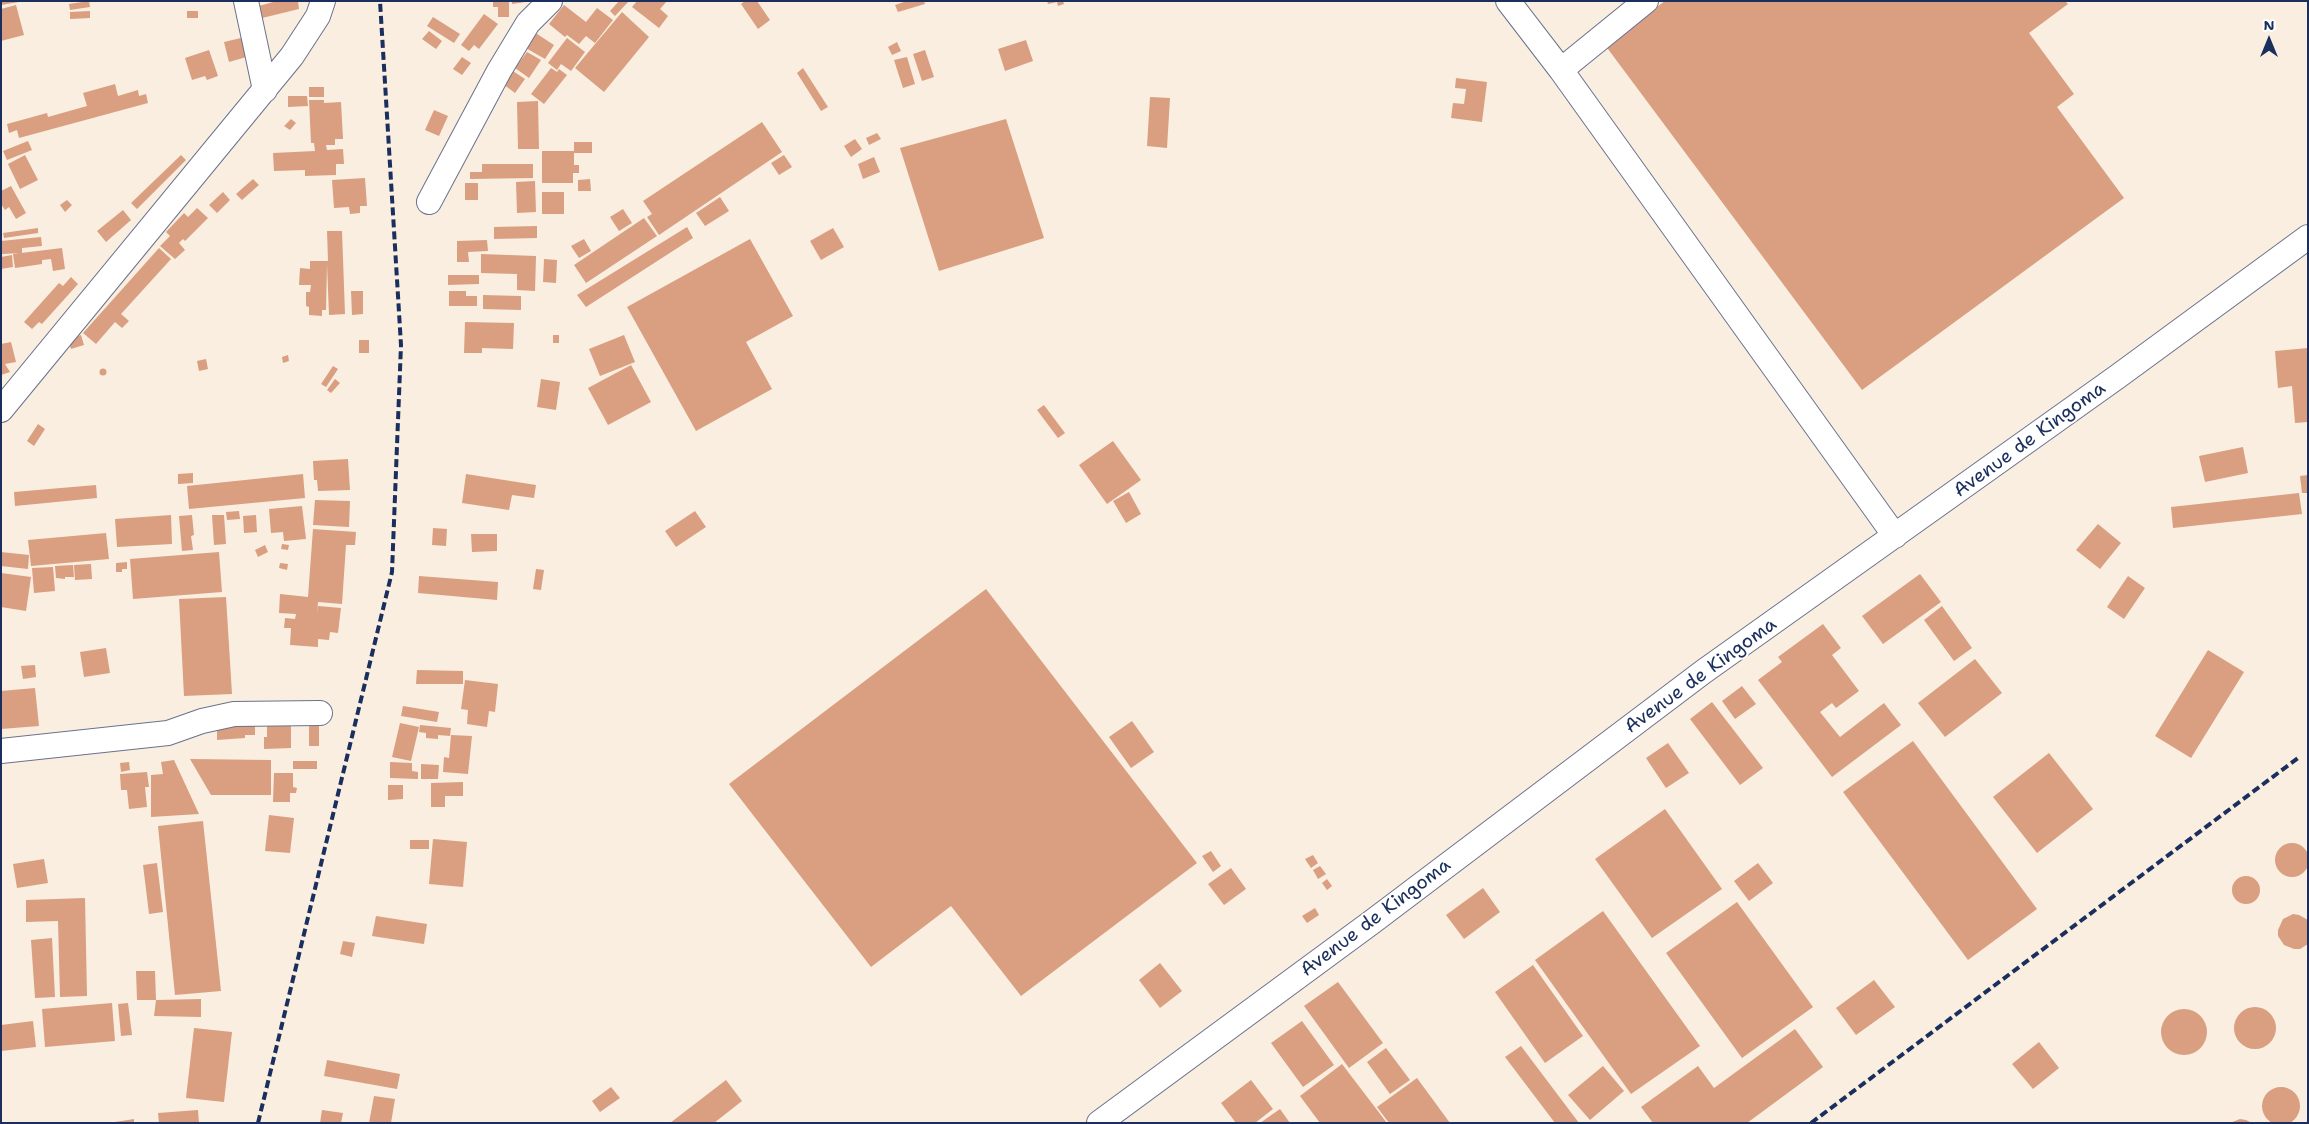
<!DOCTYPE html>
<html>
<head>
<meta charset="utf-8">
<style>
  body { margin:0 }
  #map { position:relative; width:2309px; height:1124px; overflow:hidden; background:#f9eee0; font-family:"Shantell Sans",sans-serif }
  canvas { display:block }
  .frame { position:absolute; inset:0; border:2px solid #1b2f5e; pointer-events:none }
  .north { position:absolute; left:2244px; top:15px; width:50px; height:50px; -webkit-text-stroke:4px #fff; paint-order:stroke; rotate:0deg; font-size:14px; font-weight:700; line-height:20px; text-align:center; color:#1b2f5e }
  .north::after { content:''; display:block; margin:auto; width:18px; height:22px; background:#1b2f5e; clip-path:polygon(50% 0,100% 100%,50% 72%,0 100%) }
</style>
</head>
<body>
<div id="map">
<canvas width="2309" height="1124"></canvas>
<div class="frame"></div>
<div class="north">N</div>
</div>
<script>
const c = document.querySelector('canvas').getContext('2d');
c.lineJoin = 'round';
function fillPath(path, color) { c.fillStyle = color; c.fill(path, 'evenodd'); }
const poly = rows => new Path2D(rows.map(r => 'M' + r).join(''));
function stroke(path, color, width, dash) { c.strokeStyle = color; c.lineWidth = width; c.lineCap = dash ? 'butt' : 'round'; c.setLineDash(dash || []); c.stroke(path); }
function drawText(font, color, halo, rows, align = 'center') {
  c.font = font + ' "Shantell Sans",sans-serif'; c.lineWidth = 4; c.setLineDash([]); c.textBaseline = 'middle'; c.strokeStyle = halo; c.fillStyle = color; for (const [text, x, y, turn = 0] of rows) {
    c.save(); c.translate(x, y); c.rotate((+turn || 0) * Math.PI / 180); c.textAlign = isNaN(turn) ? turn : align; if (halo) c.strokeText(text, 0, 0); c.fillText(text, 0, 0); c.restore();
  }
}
fillPath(poly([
  [1,1,19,1,19,2,1,5],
  [89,1,90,7,70,10,69,4],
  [277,1,298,1,299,9,258,19,255,7],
  [493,1,509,1,509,17,498,17,498,7,493,7],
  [512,1,525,1,525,2,512,4],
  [619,1,629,1,615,16,610,11],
  [637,1,667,1,660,9,668,16,659,28,632,7],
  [745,1,757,1,770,20,758,29,741,4],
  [907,1,924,1,925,4,898,12,895,5],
  [1047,1,1063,1,1064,4,1058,6,1057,2,1048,4],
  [1665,1,2065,1,2068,4,2029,33,2074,94,2057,107,2124,198,1862,390,1605,45],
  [16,5,24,35,1,41,1,9],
  [564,5,586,22,597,8,613,20,595,43,586,36,579,44,567,35,565,37,549,24],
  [90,11,90,18,70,19,70,12],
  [187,11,198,11,198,18,187,18],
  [622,12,649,37,604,92,575,68],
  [484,14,498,24,479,49,474,45,469,51,461,45],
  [433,17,460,34,454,43,427,26],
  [429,31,442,41,436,49,422,39],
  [534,32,554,45,545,59,524,47],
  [245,37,250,56,229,62,224,42],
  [567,38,585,52,571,71,561,64,557,70,548,63],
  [1026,40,1033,61,1005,71,998,49],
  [897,42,901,51,892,55,888,47],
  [209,50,218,76,207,80,205,76,192,80,185,58],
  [925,50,934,77,922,81,913,54],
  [527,52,541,60,529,78,515,68],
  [462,57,471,63,462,75,453,69],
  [907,57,915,84,903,88,894,60],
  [551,68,557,72,559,69,567,75,544,104,531,94],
  [803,68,828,107,821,111,797,73],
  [513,71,525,79,515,93,503,84],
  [1456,78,1487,82,1482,122,1451,118,1453,103,1464,104,1466,89,1455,88],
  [115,84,118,96,138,90,139,96,146,94,148,103,19,138,17,130,9,133,7,124,47,113,48,117,87,106,83,93],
  [309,87,324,87,324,97,309,97],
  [288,96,307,96,308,106,288,107],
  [1150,97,1170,98,1167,148,1147,146],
  [309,100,324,100,324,103,341,102,343,139,335,139,335,145,326,145,327,150,343,149,344,164,336,164,336,175,305,176,305,170,274,171,273,153,315,151,314,143,311,143],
  [538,101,539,149,518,149,517,102],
  [434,110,448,116,439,136,425,130],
  [291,119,296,123,290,130,284,126],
  [1006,119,1044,238,939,271,900,148],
  [762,122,782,152,659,235,647,217,652,214,643,201],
  [877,133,881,139,869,145,866,138],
  [855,139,862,149,851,157,844,146],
  [28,141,32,150,7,160,3,151],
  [574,142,592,142,592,153,574,153,574,165,579,165,579,173,573,173,573,183,542,183,542,151,574,151],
  [25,155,38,180,20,189,8,164],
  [181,155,186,160,137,209,131,203],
  [784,155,792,167,779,175,771,163],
  [874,157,880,172,863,179,858,164],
  [482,164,533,164,533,178,470,179,470,172,482,172],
  [365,178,367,206,360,206,360,213,350,214,349,207,334,208,332,180],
  [253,179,259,185,242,200,236,194],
  [590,179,591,191,578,191,578,180],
  [535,181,536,212,517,213,516,182],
  [465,183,478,183,478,200,465,200],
  [11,186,26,213,16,219,9,207,5,210,1,204,1,191],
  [223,192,230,200,217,213,209,205],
  [542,192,564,192,564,214,542,214],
  [720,197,729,211,705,226,696,213],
  [67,200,72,205,65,212,60,205],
  [197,208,208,218,185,241,183,239,179,243,185,250,175,259,160,246,170,236,166,232,184,213,188,217],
  [623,209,632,223,619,231,610,217],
  [123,210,131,220,106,242,97,231],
  [644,218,657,236,586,283,574,265],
  [537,226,537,238,494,239,494,227],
  [687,227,693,238,586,307,577,295],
  [38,228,38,233,4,238,3,233],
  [833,228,844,247,821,260,810,241],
  [327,231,342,231,345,314,329,315,327,264,326,310,322,310,322,316,309,315,309,307,306,306,306,292,310,292,311,285,299,285,300,268,310,269,310,261,328,261],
  [41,237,42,246,22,248,22,253,2,254,1,241],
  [584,239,591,251,579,258,571,246],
  [750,239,793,316,746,342,772,389,696,431,627,307],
  [487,240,488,251,468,252,469,262,457,262,457,241],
  [62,248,65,269,53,271,51,259,42,260,42,264,15,268,13,254],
  [159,248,171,259,121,314,129,321,122,328,115,322,96,344,83,333],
  [481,254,536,256,535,291,517,290,517,274,481,273],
  [12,255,13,267,1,269,1,257],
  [544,259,557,260,556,283,543,282],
  [448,275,479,275,479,284,448,285],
  [71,277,78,284,42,324,39,322,32,329,24,322,59,283,63,286],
  [351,291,363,291,363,314,352,315],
  [449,291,466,291,466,296,477,296,477,306,449,306],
  [483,295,521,296,521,310,483,309],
  [465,322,514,323,513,349,482,348,482,353,464,353],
  [81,335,84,345,71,349,68,339],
  [553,335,559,335,559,343,553,343],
  [624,335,635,362,600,376,589,349],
  [359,340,369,340,369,353,359,353],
  [11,342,16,362,5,364,10,372,1,375,1,344],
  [2308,348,2308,422,2295,423,2292,386,2278,388,2275,351],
  [288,355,289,361,283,363,282,357],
  [206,359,208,369,199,371,197,361],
  [631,365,651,402,608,425,588,388],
  [333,366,338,369,326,387,321,384],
  '99.5 372a3.5 3.5 0 1 1 7 0a3.5 3.5 0 1 1-7 0Z',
  [335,379,340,383,331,393,327,390],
  [541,379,560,382,556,410,537,407],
  [1044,405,1065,433,1058,438,1037,410],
  [38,424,45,429,34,446,27,441],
  [1113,441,1141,480,1107,504,1079,465],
  [2243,447,2248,473,2205,482,2199,456],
  [348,459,350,490,318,491,317,480,314,480,313,461],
  [193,473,193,483,178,484,178,474],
  [303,474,305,498,189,509,187,486],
  [466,474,536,485,534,498,512,495,509,510,462,503],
  [2308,475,2308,493,2302,493,2300,476],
  [96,485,97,498,15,506,14,492],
  [1129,492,1141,514,1126,523,1113,501],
  [2299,493,2302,514,2173,528,2171,507],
  [315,500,350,501,349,527,313,525],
  [302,506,306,539,284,541,283,532,271,533,269,509],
  [239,511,240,519,227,520,226,512],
  [695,511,706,527,676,547,665,531],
  [171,515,172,544,117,547,115,519],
  [192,515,194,535,191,536,193,550,182,551,179,516],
  [212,515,224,515,226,544,214,545],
  [256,515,257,532,244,533,243,516],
  [2098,524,2121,543,2100,569,2076,550],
  [433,528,447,529,446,546,432,545],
  [313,529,356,532,355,545,346,545,342,604,318,602,317,615,318,606,341,608,338,633,330,632,329,640,318,639,318,647,290,645,291,628,284,628,285,618,295,619,296,614,279,613,280,594,308,597],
  [106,533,109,559,31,566,28,540],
  [471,534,497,534,497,551,472,552],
  [282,544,289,545,288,550,281,549],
  [265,545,268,552,258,557,255,550],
  [1,552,29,555,28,569,1,566],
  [219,552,222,592,133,599,130,559],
  [127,562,127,569,122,569,122,572,116,572,116,563],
  [280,563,288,564,287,570,279,568],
  [91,564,92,579,75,580,74,565],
  [73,565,74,577,65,577,65,579,56,578,55,566],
  [53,567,55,591,34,593,32,568],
  [536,569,544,570,541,590,533,589],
  [1,573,31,577,26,611,1,607],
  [1920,574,1941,602,1883,644,1862,616],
  [419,576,498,582,497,600,418,593],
  [2128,576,2145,588,2124,619,2107,607],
  [986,589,1197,863,1021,996,951,906,871,967,729,784],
  [226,597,232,694,184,696,179,599],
  [1942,606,1972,648,1954,661,1924,620],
  [1823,624,1841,648,1832,655,1859,691,1836,708,1832,703,1820,712,1840,737,1884,703,1901,725,1832,777,1758,680,1782,662,1778,657],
  [106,648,110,673,84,677,80,652],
  [2208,650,2244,672,2191,758,2155,736],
  [1975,659,2002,693,1945,737,1918,703],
  [35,665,36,677,23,679,21,666],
  [417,670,463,671,463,684,416,684],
  [465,680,498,684,495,712,489,711,487,727,467,724,468,710,461,709],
  [1742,686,1756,704,1735,719,1722,701],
  [35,688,39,726,1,729,1,691],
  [1712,702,1763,768,1740,785,1690,719],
  [403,706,439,712,437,722,401,716],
  [319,721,319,746,309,746,309,725,291,725,291,748,264,749,264,737,267,737,267,725,255,725,255,735,245,735,245,738,217,740,217,723],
  [1132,721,1154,752,1131,768,1109,737],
  [400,723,419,727,411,761,392,757],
  [420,725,451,728,450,736,438,735,438,739,426,738,426,733,419,732],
  [451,735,472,736,468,774,443,772,444,757,449,758],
  [1913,741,2037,909,1968,960,1843,792],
  [1668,743,1689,773,1666,788,1646,758],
  [2049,753,2093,809,2037,853,1993,797],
  [190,759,271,760,271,795,211,795],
  [174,760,199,814,151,817,151,775,163,774,161,762],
  [293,761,317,761,317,769,293,769],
  [129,762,130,770,121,772,120,763],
  [390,762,412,763,412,771,418,772,418,779,390,778],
  [421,764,439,765,438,779,421,779],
  [147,772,149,787,145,787,147,807,129,809,127,790,121,790,120,774],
  [274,773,293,773,293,787,297,788,296,793,290,793,290,802,273,802],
  [463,782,463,796,445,796,445,807,431,807,431,783],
  [388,785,403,785,403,799,388,800],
  [1665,809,1722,889,1652,938,1595,859],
  [269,815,294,818,290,853,265,851],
  [203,821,221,991,175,995,158,826],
  [433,839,467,842,463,887,429,884],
  [410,840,429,840,429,849,410,849],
  '2275 860a17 17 0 1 1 34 0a17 17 0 1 1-34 0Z',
  [1211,851,1221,866,1213,872,1202,856],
  [1313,855,1318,863,1311,868,1305,859],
  [44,859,48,883,17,888,13,864],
  [157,863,163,912,149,914,143,865],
  [1758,863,1773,883,1749,901,1734,881],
  [1320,866,1326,874,1318,879,1313,870],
  [1231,868,1246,889,1224,905,1208,884],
  '2232 890a14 14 0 1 1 28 0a14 14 0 1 1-28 0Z',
  [1327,879,1332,886,1327,890,1322,883],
  [1483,888,1500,912,1464,939,1446,915],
  [85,898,87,996,60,997,58,921,26,922,26,900],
  [1737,902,1813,1007,1742,1058,1666,953],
  [1315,908,1319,915,1307,923,1302,916],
  [1603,911,1700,1046,1631,1094,1535,960],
  [2293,914,2299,915,2308,920,2308,944,2300,949,2294,949,2284,945,2278,936,2278,930,2283,919],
  [376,916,427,924,424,944,372,936],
  [52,938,55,997,35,998,31,940],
  [343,941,355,943,352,957,340,954],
  [1160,963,1182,991,1160,1008,1139,980],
  [1533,965,1583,1036,1545,1063,1495,992],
  [136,971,155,971,156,1000,137,1000],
  [1874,980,1895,1007,1856,1035,1836,1008],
  [1338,982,1383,1043,1349,1068,1304,1006],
  [201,999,201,1017,154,1016,156,1000],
  [112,1003,115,1041,45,1047,42,1009],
  [128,1003,132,1035,121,1036,118,1004],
  '2234 1028a21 21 0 1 1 42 0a21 21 0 1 1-42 0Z',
  '2161 1032a23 23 0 1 1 46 0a23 23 0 1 1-46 0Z',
  [33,1021,36,1047,1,1051,1,1025],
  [1302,1021,1334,1065,1303,1087,1271,1043],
  [194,1028,232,1032,224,1102,186,1098],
  [1795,1029,1823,1067,1747,1123,1653,1123,1641,1107,1698,1066,1714,1088],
  [2039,1042,2059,1068,2033,1089,2012,1064],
  [1521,1046,1579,1123,1555,1123,1505,1057],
  [1386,1048,1410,1080,1390,1094,1367,1062],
  [327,1060,400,1074,397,1089,324,1076],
  [1342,1064,1387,1123,1320,1123,1300,1096],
  [1603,1066,1624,1091,1590,1120,1568,1095],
  [1417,1078,1450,1123,1389,1123,1377,1107],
  [726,1080,742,1101,714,1123,670,1123],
  [1251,1080,1273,1109,1255,1123,1236,1123,1221,1103],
  '2262 1106a19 19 0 1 1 38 0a19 19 0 1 1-38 0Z',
  [611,1087,620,1098,600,1112,592,1101],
  [374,1096,395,1099,391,1123,369,1123],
  [1280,1109,1290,1123,1260,1123],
  [198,1110,199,1123,159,1123,158,1113],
  [322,1110,343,1113,341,1123,320,1123],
  [134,1119,134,1123,115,1123,115,1122],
  [2240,1119,2246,1120,2252,1123,2230,1123]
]), '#d99f80');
const minor = poly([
  [246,1,265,90],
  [1508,1,1561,70,1895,536],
  [1561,70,1646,1],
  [429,202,499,71,528,23,550,1],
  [1,410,292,56,318,16,323,1],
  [1,751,168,733,202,721,234,714,320,713],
  [1099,1123,1372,922,1703,672,2117,377,2308,237]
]);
stroke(minor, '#69728c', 26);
stroke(minor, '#fff', 24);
stroke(poly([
  [258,1123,392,572,401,345,380,1],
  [1811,1123,2298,758]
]), '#1b2f5e', 4, [8, 4]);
drawText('19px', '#1b2f5e', '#fff', [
  ["Avenue de Kingoma",2030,440,-36],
  ["Avenue de Kingoma",1701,676,-36],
  ["Avenue de Kingoma",1376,918,-37]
]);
</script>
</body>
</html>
